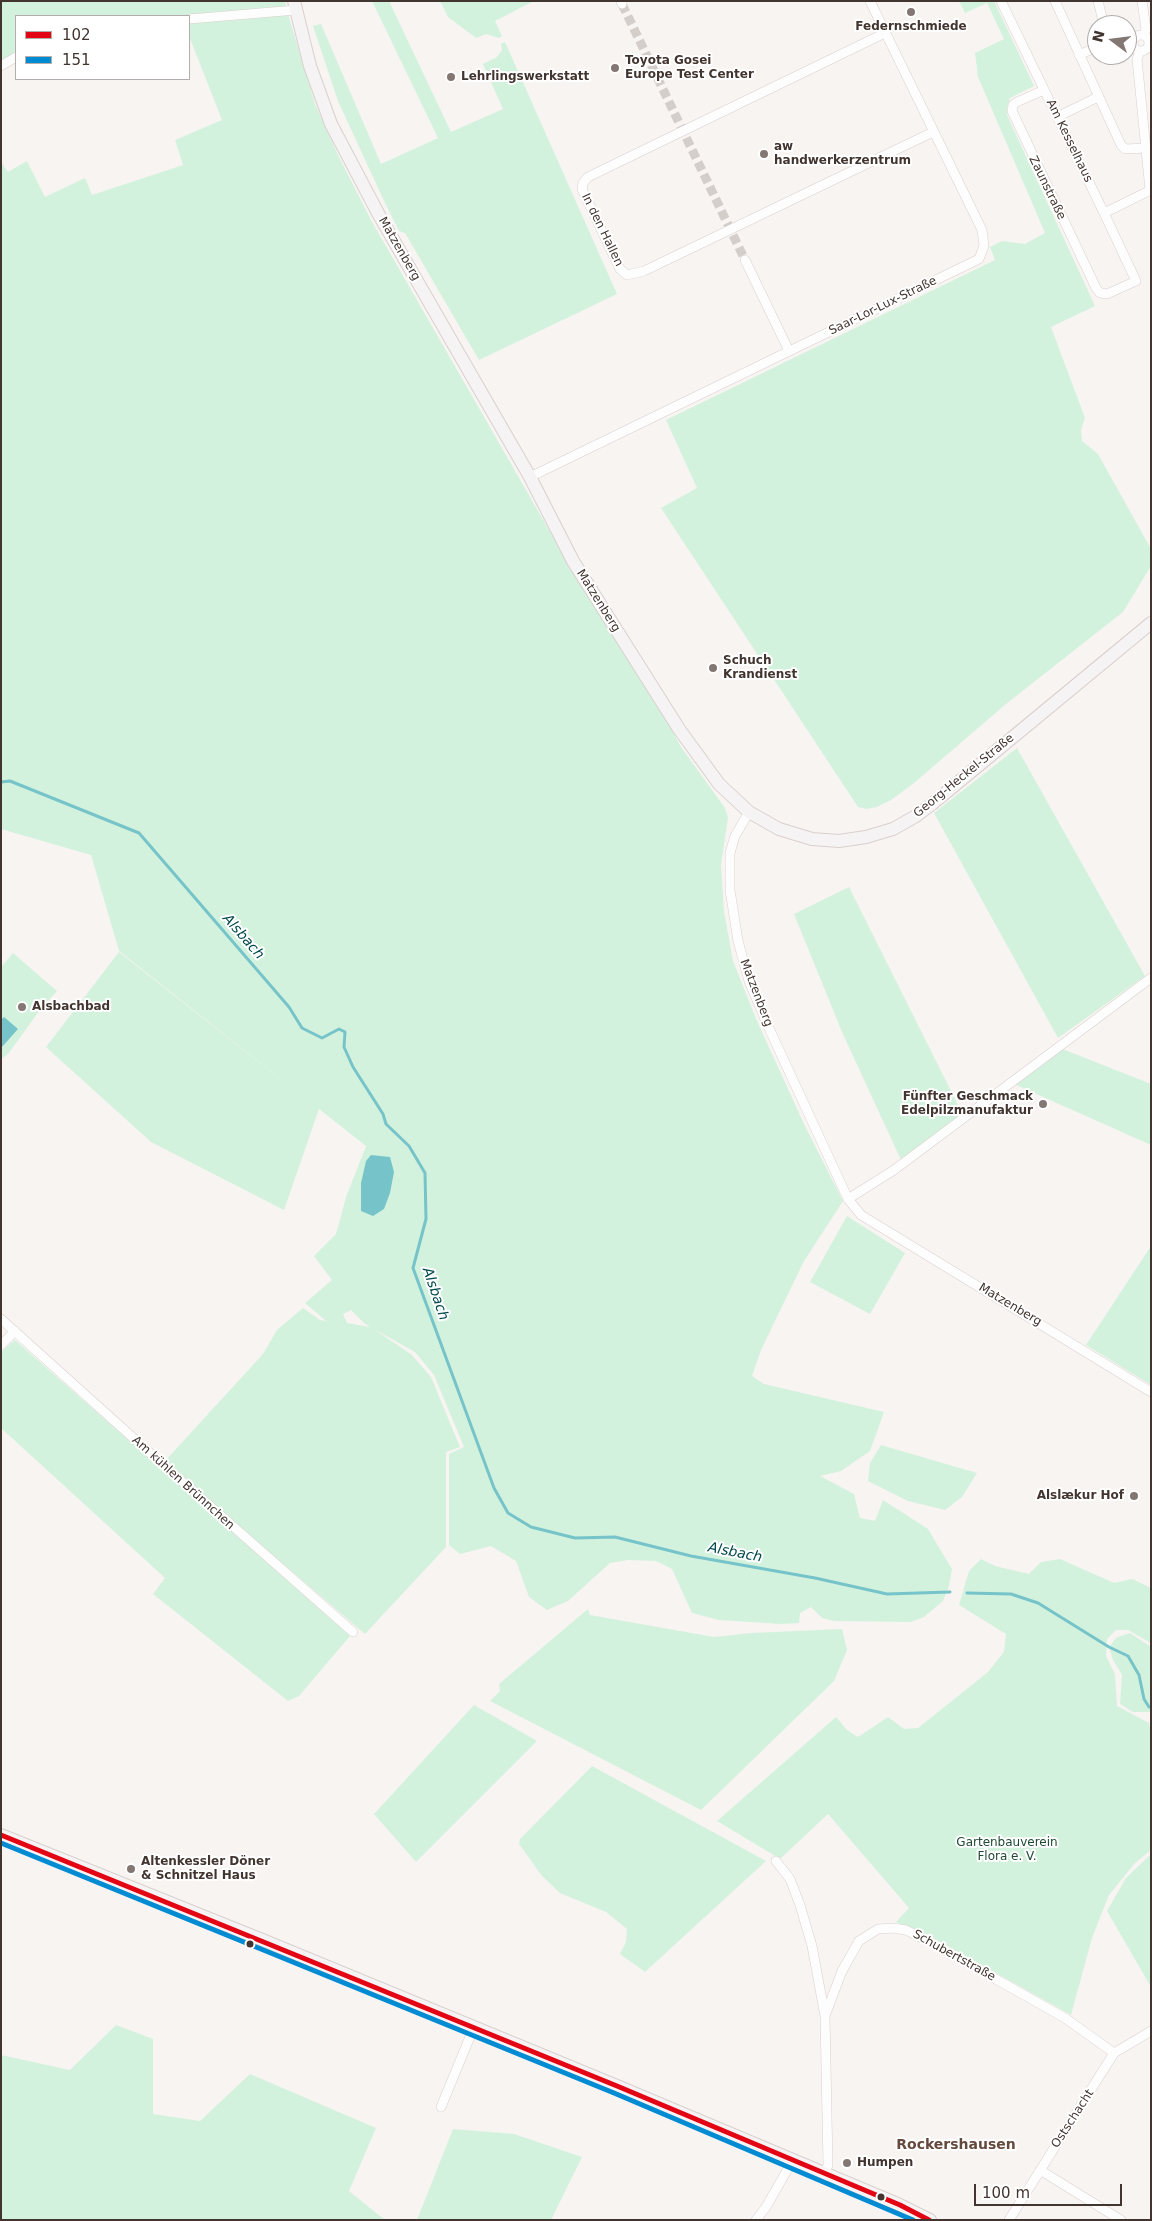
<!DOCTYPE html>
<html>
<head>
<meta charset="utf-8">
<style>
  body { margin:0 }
  #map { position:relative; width:1152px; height:2221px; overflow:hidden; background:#f8f4f2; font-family:"DejaVu Sans",sans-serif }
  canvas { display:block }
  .frame { position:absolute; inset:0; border:2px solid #42342f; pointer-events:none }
  .legend { position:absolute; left:15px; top:15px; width:175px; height:65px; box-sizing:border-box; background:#fff; border:1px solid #b3aeac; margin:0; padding:6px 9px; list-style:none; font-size:15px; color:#42342f }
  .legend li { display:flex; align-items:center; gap:10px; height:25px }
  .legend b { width:25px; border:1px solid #b3aeac }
  .north { position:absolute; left:1087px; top:15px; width:50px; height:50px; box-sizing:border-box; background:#fff; border:1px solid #b3aeac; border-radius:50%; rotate:285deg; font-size:14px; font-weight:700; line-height:20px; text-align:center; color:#42342f }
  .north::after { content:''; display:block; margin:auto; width:18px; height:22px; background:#827773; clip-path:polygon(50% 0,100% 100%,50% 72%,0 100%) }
  .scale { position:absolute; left:974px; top:2184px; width:148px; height:22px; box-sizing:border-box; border:2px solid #42342f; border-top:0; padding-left:6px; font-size:15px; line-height:18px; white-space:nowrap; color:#42342f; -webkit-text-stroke:4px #fff; paint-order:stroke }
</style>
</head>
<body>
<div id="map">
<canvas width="1152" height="2221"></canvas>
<div class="frame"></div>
<ul class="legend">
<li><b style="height:6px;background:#e30513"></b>102</li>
<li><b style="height:6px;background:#008bd2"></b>151</li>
</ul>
<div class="north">N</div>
<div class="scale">100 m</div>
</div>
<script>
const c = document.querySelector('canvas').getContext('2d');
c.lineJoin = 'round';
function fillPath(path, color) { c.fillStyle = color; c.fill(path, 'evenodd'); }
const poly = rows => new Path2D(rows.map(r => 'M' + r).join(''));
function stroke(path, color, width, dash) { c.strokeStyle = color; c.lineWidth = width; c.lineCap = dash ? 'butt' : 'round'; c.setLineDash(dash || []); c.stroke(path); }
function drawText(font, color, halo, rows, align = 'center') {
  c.font = font + ' "DejaVu Sans",sans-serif'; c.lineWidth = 4; c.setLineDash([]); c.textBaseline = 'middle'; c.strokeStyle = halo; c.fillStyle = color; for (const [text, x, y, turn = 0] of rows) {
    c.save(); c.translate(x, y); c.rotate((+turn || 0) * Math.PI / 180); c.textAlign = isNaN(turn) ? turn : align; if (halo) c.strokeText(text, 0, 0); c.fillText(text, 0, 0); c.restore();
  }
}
fillPath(poly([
  [1,1,285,1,290,21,315,104,339,157,371,220,584,591,666,719,681,747,725,808,728,818,721,865,724,911,733,961,757,1021,804,1124,843,1201,804,1261,761,1350,752,1376,764,1384,884,1412,870,1451,841,1471,820,1476,854,1494,860,1518,875,1521,883,1500,928,1529,952,1569,949,1586,943,1601,924,1617,911,1622,834,1621,822,1618,811,1607,800,1613,799,1623,781,1624,719,1620,692,1613,672,1569,656,1561,628,1560,610,1563,568,1601,547,1610,529,1597,516,1561,491,1546,460,1554,449,1545,449,1454,464,1447,434,1375,415,1352,374,1329,412,1355,431,1377,460,1447,446,1452,446,1547,365,1634,164,1462,263,1354,277,1330,303,1308,320,1320,326,1321,305,1303,332,1280,314,1256,336,1234,346,1197,366,1146,319,1109,284,1210,151,1142,46,1047,119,952,307,1100,119,951,91,855,1,829,1,162,8,172,27,161,45,197,85,178,92,195,183,165,175,140,222,120,189,36,189,16,16,16,16,61,1,68],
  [351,1310,364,1323,370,1327,347,1323,343,1314],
  [372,1,389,1,451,132,503,109,483,64,497,57,502,50,501,44,505,42,617,294,479,360,405,233,399,231,384,201,338,101,313,26,321,24,381,164,438,138],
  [440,1,534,1,495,21,502,36,499,38,486,34,476,38,448,17],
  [959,1,994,1,1034,86,1010,98,1007,108,1007,115,1095,306,1051,327,1085,418,1081,430,1082,441,1098,454,1151,549,1151,566,1123,612,1006,704,914,783,891,800,877,807,866,809,858,807,661,508,697,488,666,420,995,260,990,247,1002,241,1025,244,1045,233,978,77,975,53,1004,39,987,3,965,13],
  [1017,748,1145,976,1058,1038,934,813],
  [849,887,962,1113,901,1160,842,1032,794,914],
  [13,953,57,991,40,1010,8,1054,1,1059,1,967],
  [1060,1048,1151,1084,1151,1145,1014,1084],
  [847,1216,905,1253,870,1314,810,1282],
  [1151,1246,1151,1385,1086,1345],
  [15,1340,350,1636,299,1696,288,1701,153,1594,165,1578,1,1428,1,1352],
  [881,1445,977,1473,962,1497,945,1510,908,1501,868,1481,870,1463],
  [981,1559,995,1566,1029,1574,1041,1562,1060,1559,1114,1583,1132,1579,1151,1588,1151,1643,1128,1630,1116,1630,1107,1639,1106,1656,1115,1674,1117,1706,1149,1723,1151,1732,1151,1850,1135,1863,1109,1895,1092,1938,1071,2015,928,1935,896,1922,909,1908,828,1814,780,1859,717,1821,836,1717,847,1730,858,1737,888,1717,904,1729,918,1728,988,1672,1004,1652,1006,1634,959,1605,969,1571],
  [588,1609,590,1615,714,1637,751,1633,842,1629,847,1650,834,1681,701,1810,490,1701,500,1691,499,1684],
  [1130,1633,1151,1647,1151,1711,1149,1712,1133,1712,1120,1704,1122,1675,1113,1660,1109,1647,1117,1637],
  [474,1705,537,1741,416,1862,374,1814],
  [592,1766,766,1861,645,1972,620,1954,626,1942,627,1929,606,1912,560,1893,542,1876,519,1844,520,1839],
  [1151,1854,1151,1987,1107,1911,1126,1878],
  [116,2025,153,2039,153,2114,200,2121,250,2074,376,2128,349,2191,385,2220,1,2220,1,2055,70,2070],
  [453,2129,514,2134,582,2157,551,2220,417,2220]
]), '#d3f2dd');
fillPath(poly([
  [4,1017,18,1029,1,1048,1,1020],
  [371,1155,390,1157,394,1172,390,1193,384,1209,373,1216,361,1211,361,1183,366,1161]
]), '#76c4c9');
stroke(poly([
  [1,782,10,781,139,833,289,1007,302,1028,322,1038,339,1029,345,1032,344,1047,353,1067,383,1114,386,1124,409,1146,425,1173,426,1219,413,1268,494,1488,508,1513,531,1527,575,1538,615,1537,691,1556,815,1578,887,1594,950,1592],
  [967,1593,1011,1594,1038,1603,1109,1647,1128,1656,1139,1675,1144,1699,1149,1707]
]), '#76c4c9', 3);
stroke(poly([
  [622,4,745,260]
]), '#d4cecb', 9, [9, 4.5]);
const street = poly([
  [621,1,622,4],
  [1001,1,1104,213,1136,281,1107,294,1100,293,1096,288,1012,111,1013,105,1017,102,1044,90],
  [1055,1,1121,145,1125,149,1147,148],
  [1098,1,1104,25],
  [1142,1,1146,29,1144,35],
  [189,19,296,10],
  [885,33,588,177,583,183,582,189,620,269,627,275,644,271,933,132],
  '1133 43a8 8 0 1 1 16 0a8 8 0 1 1-16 0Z',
  [1140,52,1137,59,1150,190],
  [1079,55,1097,47],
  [1,66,16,57],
  [1057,117,1098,97],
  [1104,213,1151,190],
  [745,260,789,351],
  [530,477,979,259,984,246,982,230,870,1],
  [749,812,735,836,730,853,730,890,738,941,749,981,768,1026,848,1199,861,1215,1151,1392],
  [848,1199,894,1170,1151,978],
  [1,1319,160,1462,353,1632],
  [1,1345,15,1331],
  [776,1861,790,1879,800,1905,812,1946,825,2016,828,2165,825,2173],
  [825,2016,842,1971,859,1941,878,1929,893,1928,906,1930,939,1947,1065,2018,1114,2053],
  [441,2107,474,2027],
  [1040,2170,1121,2220],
  [756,2220,766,2207,793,2160],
  [1009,2220,1114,2053,1151,2031]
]);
const secondary = poly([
  [294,1,310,66,331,124,379,215,530,477,573,561,679,729,719,784,749,812,779,829,812,839,839,841,866,837,893,829,916,816,932,804,1151,623],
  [1,1835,265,1941,617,2086,900,2205,930,2220]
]);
stroke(street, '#d9d0cd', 10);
stroke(secondary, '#d9d0cd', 14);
stroke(street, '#fefdfd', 9);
stroke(secondary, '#f6f3f5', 12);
stroke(poly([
  [1,1835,617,2086,900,2205,929,2220]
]), '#e30513', 5);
stroke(poly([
  [1,1843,614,2093,913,2220]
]), '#008bd2', 5);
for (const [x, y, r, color] of [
  [911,12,5,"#827773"],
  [615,68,5,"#827773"],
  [451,77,5,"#827773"],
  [764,154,5,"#827773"],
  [713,668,5,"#827773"],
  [22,1007,5,"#827773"],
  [1043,1104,5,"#827773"],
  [1134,1496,5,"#827773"],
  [131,1869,5,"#827773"],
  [250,1944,4.5,"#42342f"],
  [847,2163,5,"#827773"],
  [881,2197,4.5,"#42342f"]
]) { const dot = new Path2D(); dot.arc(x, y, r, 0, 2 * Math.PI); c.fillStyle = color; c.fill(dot); stroke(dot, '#fff', 2); }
drawText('bold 12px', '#42342f', '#fff', [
  ["Federnschmiede",911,27,"center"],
  ["Toyota Gosei",625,61],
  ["Europe Test Center",625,75],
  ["Lehrlingswerkstatt",461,77],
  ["aw",774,147],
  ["handwerkerzentrum",774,161],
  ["Schuch",723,661],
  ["Krandienst",723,675],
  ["Alsbachbad",32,1007],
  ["Fünfter Geschmack",1033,1097,"right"],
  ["Edelpilzmanufaktur",1033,1111,"right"],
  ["Alslækur Hof",1124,1496,"right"],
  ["Altenkessler Döner",141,1862],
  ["& Schnitzel Haus",141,1876],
  ["Humpen",857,2163]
], 'left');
drawText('12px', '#42342f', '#fff', [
  ["Am Kesselhaus",1069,141,64],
  ["Zaunstraße",1047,188,64],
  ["In den Hallen",602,230,64],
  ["Matzenberg",399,249,60],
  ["Saar-Lor-Lux-Straße",883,306,-26],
  ["Matzenberg",598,601,58],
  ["Georg-Heckel-Straße",964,776,-39],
  ["Matzenberg",756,993,69],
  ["Matzenberg",1010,1305,31],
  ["Am kühlen Brünnchen",183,1483,42],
  ["Schubertstraße",954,1956,29],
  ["Ostschacht",1073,2119,-57]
]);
drawText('12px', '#1f4932', '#fff', [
  ["Gartenbauverein",1007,1843],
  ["Flora e. V.",1007,1857]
]);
drawText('italic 14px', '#00494d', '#fff', [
  ["Alsbach",243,937,49],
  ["Alsbach",435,1294,71],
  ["Alsbach",735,1553,11]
]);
drawText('bold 14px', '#66493d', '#fff', [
  ["Rockershausen",956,2145]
]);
</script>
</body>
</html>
